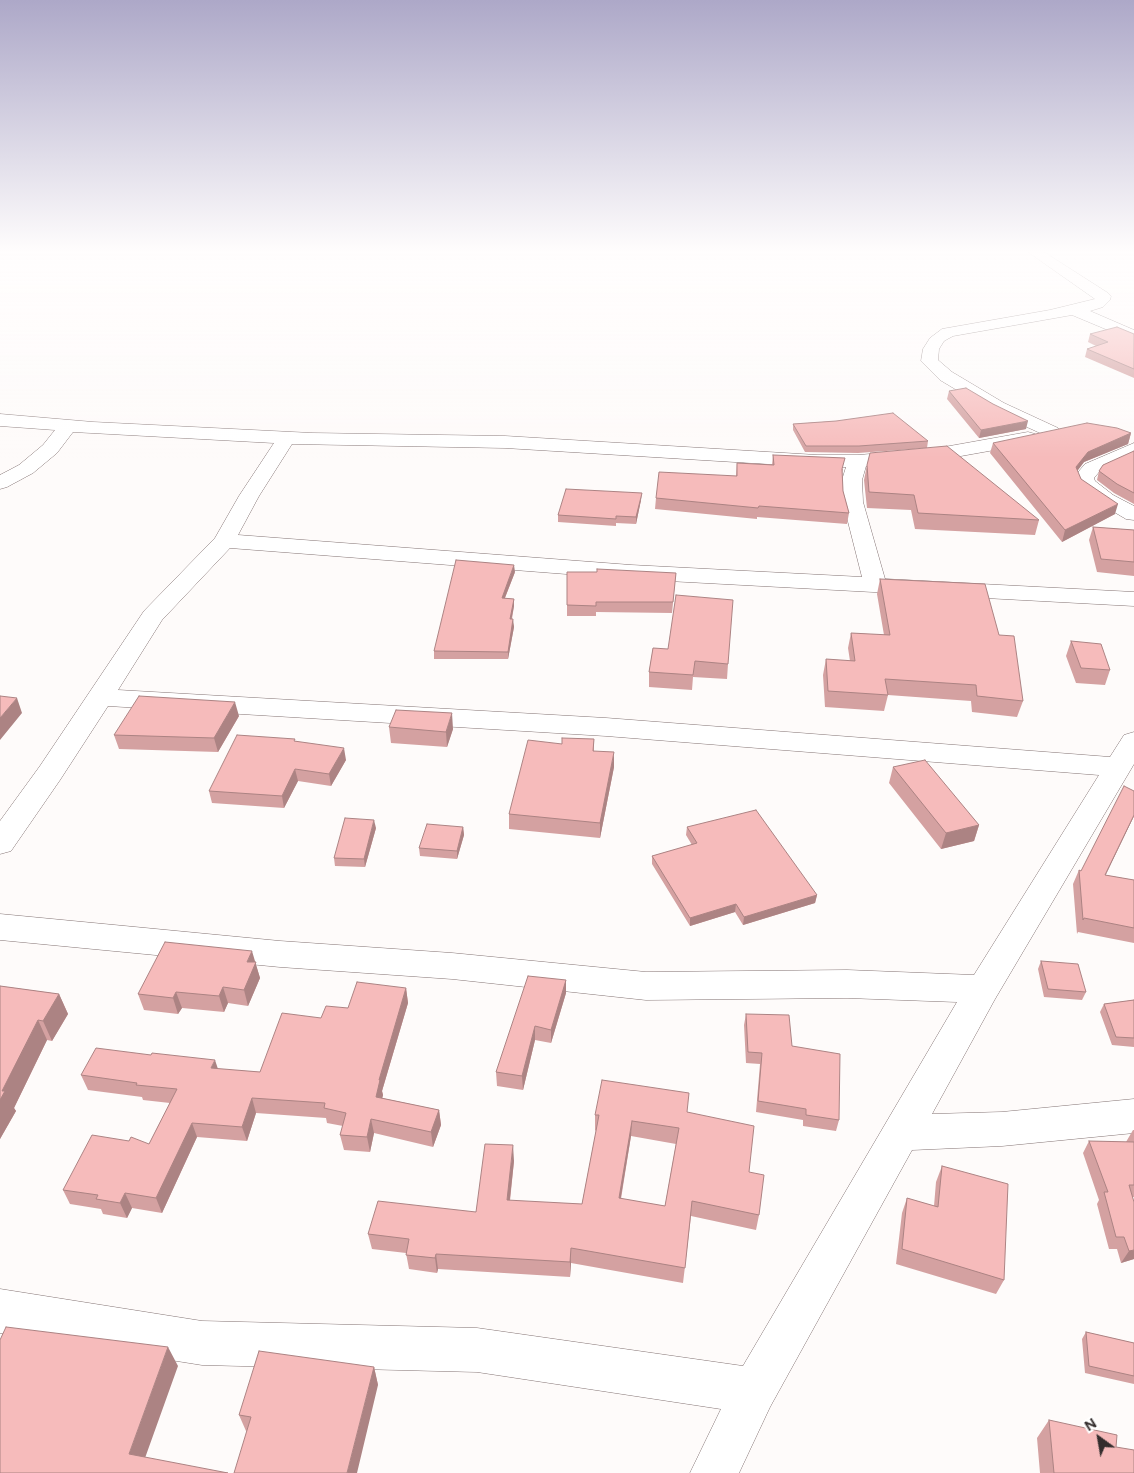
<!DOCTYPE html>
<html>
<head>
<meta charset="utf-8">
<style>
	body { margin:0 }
	#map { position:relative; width:1134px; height:1473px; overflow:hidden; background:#fefbfa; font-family:Figtree,sans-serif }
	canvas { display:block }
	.north { position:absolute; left:1074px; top:1413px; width:50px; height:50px; -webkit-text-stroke:4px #fff; paint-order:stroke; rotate:328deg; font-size:14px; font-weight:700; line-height:20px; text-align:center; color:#342d2d }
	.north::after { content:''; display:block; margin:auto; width:18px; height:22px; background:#342d2d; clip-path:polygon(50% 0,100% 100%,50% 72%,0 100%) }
</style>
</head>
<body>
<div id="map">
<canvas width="1134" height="1473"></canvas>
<div class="north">N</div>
</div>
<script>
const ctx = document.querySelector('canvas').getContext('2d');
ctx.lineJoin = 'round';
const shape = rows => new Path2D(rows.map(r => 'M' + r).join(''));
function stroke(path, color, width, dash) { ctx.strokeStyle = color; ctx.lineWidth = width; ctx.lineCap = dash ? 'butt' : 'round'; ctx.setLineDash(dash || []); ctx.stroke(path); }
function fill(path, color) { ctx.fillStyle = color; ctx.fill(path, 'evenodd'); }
const minor = shape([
	[1028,252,1044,252,1108,293,1111,296,1110,300,1103,307,1090,311,1134,330,1134,341,1072,315,953,336,944,341,939,349,938,360,952,372,1004,403,1058,428,1060,432,1058,436,1051,438,992,411,940,380,921,361,923,349,930,338,942,329,1050,310,1095,299,1028,252],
	[0,414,93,422,312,433,505,436,817,455,858,455,933,449,1028,432,1035,434,1038,438,1035,442,1028,444,933,461,866,466,862,480,863,502,885,579,1134,592,1134,606,631,579,230,548,162,620,118,690,606,718,1110,757,1124,735,1134,732,1134,764,995,999,932,1114,1002,1112,1134,1099,1134,1133,1002,1146,912,1150,770,1407,739,1473,690,1473,721,1409,477,1372,202,1365,0,1333,0,1289,202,1321,477,1328,743,1366,957,1002,847,998,646,1000,452,979,280,967,0,940,0,914,280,941,452,953,646,972,847,970,974,975,1099,775,606,736,108,706,60,780,11,851,0,854,0,821,40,766,144,611,215,538,239,496,274,443,73,432,57,453,33,473,7,487,0,489,0,475,19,465,43,445,55,430,0,426,0,414],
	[292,444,505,448,817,467,846,467,842,480,843,502,862,577,631,565,238,535,259,496,292,444],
	[1134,443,1134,456,1099,472,1094,478,1095,481,1113,495,1134,506,1134,520,1126,519,1099,503,1079,488,1074,477,1085,464,1134,443]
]);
stroke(minor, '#847474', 1);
fill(minor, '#fff');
fill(shape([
	[1090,334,1134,334,1134,378,1085,357,1087,349,1096,346,1088,342],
	[949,391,993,404,1026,429,979,438,947,399],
	[836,421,928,441,927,448,858,453,805,452,793,430,793,424],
	[1131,433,1128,444,1084,462,1077,471,1081,479,1115,514,1062,542,990,453,993,443],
	[1134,451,1134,504,1114,493,1097,480,1099,471],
	[773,455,843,469,842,473,843,491,849,513,847,524,757,517,757,519,655,509,656,498,736,476,737,463,772,465],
	[867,465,1039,520,1035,535,915,529,911,510,867,508,864,480],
	[641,500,636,524,616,523,616,526,558,522,558,515],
	[1093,527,1134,530,1134,576,1097,572,1089,540],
	[515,572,505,598,514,599,514,606,512,619,514,627,508,659,434,659,434,651],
	[567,572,676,573,672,613,596,612,596,616,567,616],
	[880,579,999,635,1023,701,1017,717,972,712,971,701,888,695,884,711,825,707,823,675,826,659,850,661,848,648,851,633,884,635,877,594],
	[1071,641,1110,670,1105,685,1076,683,1066,656],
	[653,648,728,664,727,679,693,677,692,690,649,687,649,672],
	[239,716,218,752,119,749,114,735],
	[389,727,453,729,447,747,391,743],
	[594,739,594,751,614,767,600,838,509,829,509,814,562,744],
	[296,741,346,760,331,786,298,781,284,808,212,803,209,791],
	[893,767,979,825,974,841,941,849,889,783],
	[1134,816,1105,875,1134,880,1134,943,1078,932,1077,934,1073,884,1079,870,1081,871],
	[463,827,464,835,457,859,420,856,419,848],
	[687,827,817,895,815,903,743,925,735,912,690,926,652,864,652,856,692,845,686,835],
	[376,828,365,867,335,866,334,858],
	[1041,961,1086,992,1082,1000,1044,997,1038,969],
	[255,962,260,978,248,1006,228,1003,224,1012,182,1008,178,1014,144,1010,138,994],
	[566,980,566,993,551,1043,535,1040,523,1090,497,1086,496,1072],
	[0,986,59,994,68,1014,52,1041,47,1040,14,1108,16,1111,0,1139],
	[406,988,408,1003,382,1091,383,1095,382,1098,439,1110,441,1125,433,1147,374,1133,370,1152,344,1150,340,1135,343,1126,327,1123,326,1118,256,1113,247,1141,197,1137,162,1213,132,1208,127,1218,103,1214,101,1209,70,1204,63,1190,149,1144,170,1103,143,1100,142,1097,88,1090,81,1075,218,1069,260,1072,321,1018],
	[1134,1000,1134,1047,1112,1045,1100,1012,1104,1004],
	[746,1014,792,1046,839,1120,836,1131,803,1126,803,1120,756,1112,760,1064,746,1063,744,1025],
	[687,1112,749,1172,759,1215,756,1230,691,1216,683,1283,571,1263,570,1277,438,1269,437,1273,409,1269,406,1253,372,1249,368,1234,476,1212,514,1161,510,1201,582,1204,596,1131,595,1130,595,1115],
	[631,1136,676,1144,665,1206,621,1199],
	[1133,1130,1134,1130,1134,1197,1133,1197,1134,1259,1121,1263,1117,1249,1109,1249,1097,1204,1099,1200,1083,1153,1089,1141,1126,1142],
	[942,1166,1004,1280,996,1294,896,1264,902,1213,907,1198,934,1206,936,1182],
	[1086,1332,1134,1343,1134,1384,1085,1373,1082,1339],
	[374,1367,378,1385,246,1431,239,1415],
	[1049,1420,1116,1447,1134,1473,1040,1473,1037,1438]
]), '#d4a1a1');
fill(shape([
	[1028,421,1026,429,979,438,981,430],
	[1131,433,1128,444,1084,462,1072,478,1076,467,1088,452],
	[642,493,641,500,636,524,636,517],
	[1118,504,1115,514,1062,542,1065,530],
	[514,565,515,572,502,605,502,598],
	[514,599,514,606,510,626,510,619],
	[513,619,514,627,508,659,508,652],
	[17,698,22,713,0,740,0,718],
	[235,702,239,716,218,752,214,738],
	[452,713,453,729,447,747,446,732],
	[344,748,346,760,331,786,329,774],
	[614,752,614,767,600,838,600,823],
	[295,769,298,781,284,808,282,796],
	[1134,815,1134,816,1099,889,1105,875],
	[374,820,376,828,365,867,364,859],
	[979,825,974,841,941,849,946,833],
	[463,827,464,835,457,859,457,851],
	[817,895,815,903,743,925,744,917],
	[736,904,735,912,690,926,690,918],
	[252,951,260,978,248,1006,244,990,247,962],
	[566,980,566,993,551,1043,551,1030],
	[223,987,228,1003,224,1012,219,996],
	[406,988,408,1003,382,1091,383,1095,379,1112,376,1097,379,1080],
	[176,992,182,1008,178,1014,173,998],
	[59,994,68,1014,52,1041,43,1021],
	[38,1020,47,1040,14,1108,16,1111,0,1139,0,1100,2,1091],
	[535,1026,535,1040,523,1090,522,1076],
	[215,1060,220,1075,211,1068],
	[252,1098,256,1113,247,1141,242,1127],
	[439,1110,441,1125,433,1147,431,1132],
	[371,1119,374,1133,370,1152,367,1137],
	[632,1121,631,1136,618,1214,619,1198],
	[192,1123,197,1137,162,1213,156,1198],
	[513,1145,514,1161,508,1216,507,1200],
	[125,1193,132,1208,127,1218,120,1203],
	[571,1248,571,1263,570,1277,570,1262],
	[1134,1250,1134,1259,1121,1263,1129,1251],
	[436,1254,438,1269,437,1273,435,1258],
	[168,1347,178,1366,140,1472,129,1454],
	[374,1367,378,1385,357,1473,347,1473]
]), '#ac8383');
const building = shape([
	[1117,327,1134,334,1134,369,1087,349,1108,342,1090,334,1117,327],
	[966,388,993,404,1028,421,981,430,949,391,966,388],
	[893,413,928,441,859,446,806,446,793,424,836,421,893,413],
	[1087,423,1117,428,1131,433,1088,452,1076,467,1081,479,1118,504,1065,530,993,443,1087,423],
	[947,446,1039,520,918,513,914,495,869,492,867,465,870,453,947,446],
	[1134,451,1134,493,1117,484,1099,471,1103,465,1134,451],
	[773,455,845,458,842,469,843,491,849,513,759,506,758,508,656,498,659,472,737,476,737,463,774,465,773,455],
	[566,489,642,493,636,517,616,516,616,519,558,515,566,489],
	[1093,527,1134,530,1134,562,1101,559,1093,527],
	[456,560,514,565,502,598,514,599,510,619,513,619,508,652,434,651,456,560],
	[597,569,676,573,673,602,596,602,596,606,567,605,567,572,597,572,597,569],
	[880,579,985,584,999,635,1014,636,1023,701,977,696,976,685,885,679,888,695,828,691,826,659,855,661,851,633,890,635,880,579],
	[676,595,733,600,728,664,695,661,693,675,649,672,653,648,668,649,676,595],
	[1071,641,1101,644,1110,670,1081,668,1071,641],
	[0,696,17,698,0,718,0,696],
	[139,696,235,702,214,738,114,735,139,696],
	[396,710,452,713,446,732,389,727,396,710],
	[237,735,295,739,294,741,344,748,329,774,295,769,282,796,209,791,237,735],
	[562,738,594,739,593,751,614,752,600,823,509,814,528,740,562,744,562,738],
	[925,760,979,825,946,833,893,767,925,760],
	[1124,786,1134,791,1134,815,1105,875,1134,880,1134,928,1084,918,1083,920,1079,870,1081,871,1124,786],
	[756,810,817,895,744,917,736,904,690,918,652,856,697,843,687,827,756,810],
	[345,818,374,820,364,859,334,858,345,818],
	[427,824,463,827,457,851,419,848,427,824],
	[165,942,252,951,247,962,256,962,244,990,223,987,219,996,176,992,173,998,138,994,165,942],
	[1041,961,1078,964,1086,992,1048,989,1041,961],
	[528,976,566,980,551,1030,535,1026,522,1076,496,1072,528,976],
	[357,982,406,988,379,1080,380,1080,376,1097,439,1110,431,1132,371,1119,367,1137,340,1135,346,1113,324,1108,325,1103,252,1098,242,1127,192,1123,156,1198,125,1193,120,1203,96,1199,98,1195,63,1190,92,1135,129,1141,131,1137,149,1144,177,1089,136,1085,137,1083,81,1075,96,1048,151,1055,152,1053,215,1060,211,1068,260,1072,282,1013,321,1018,326,1006,348,1008,357,982],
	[0,986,59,994,43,1021,38,1020,2,1091,5,1091,0,1100,0,986],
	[1134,1000,1134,1038,1116,1037,1104,1004,1134,1000],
	[746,1014,789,1015,792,1046,840,1054,839,1120,806,1115,806,1109,758,1101,762,1053,748,1052,746,1014],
	[602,1080,689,1093,687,1112,754,1126,749,1172,764,1175,759,1215,692,1201,685,1268,571,1248,570,1262,436,1254,435,1258,406,1255,409,1239,368,1234,378,1201,476,1212,485,1144,513,1145,507,1200,582,1204,599,1115,595,1115,602,1080],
	[632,1121,679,1128,665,1206,619,1198,632,1121],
	[1089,1141,1134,1142,1134,1185,1129,1185,1134,1202,1134,1250,1129,1251,1124,1237,1116,1237,1104,1192,1108,1192,1089,1141],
	[942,1166,1008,1184,1004,1280,902,1249,907,1198,938,1207,942,1166],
	[6,1327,168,1347,129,1454,228,1473,0,1473,0,1340,6,1327],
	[1086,1332,1134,1343,1134,1376,1089,1366,1086,1332],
	[259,1351,374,1367,347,1473,234,1473,251,1417,239,1415,259,1351],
	[1049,1420,1117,1435,1116,1447,1134,1450,1134,1473,1054,1473,1049,1420]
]);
fill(building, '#f6bbbb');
stroke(building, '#ac8383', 1);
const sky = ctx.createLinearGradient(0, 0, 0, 458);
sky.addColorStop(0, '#ada8c8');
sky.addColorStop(0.55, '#fffdfd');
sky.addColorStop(1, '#fffdfd00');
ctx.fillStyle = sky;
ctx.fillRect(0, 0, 1134, 458);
</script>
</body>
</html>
